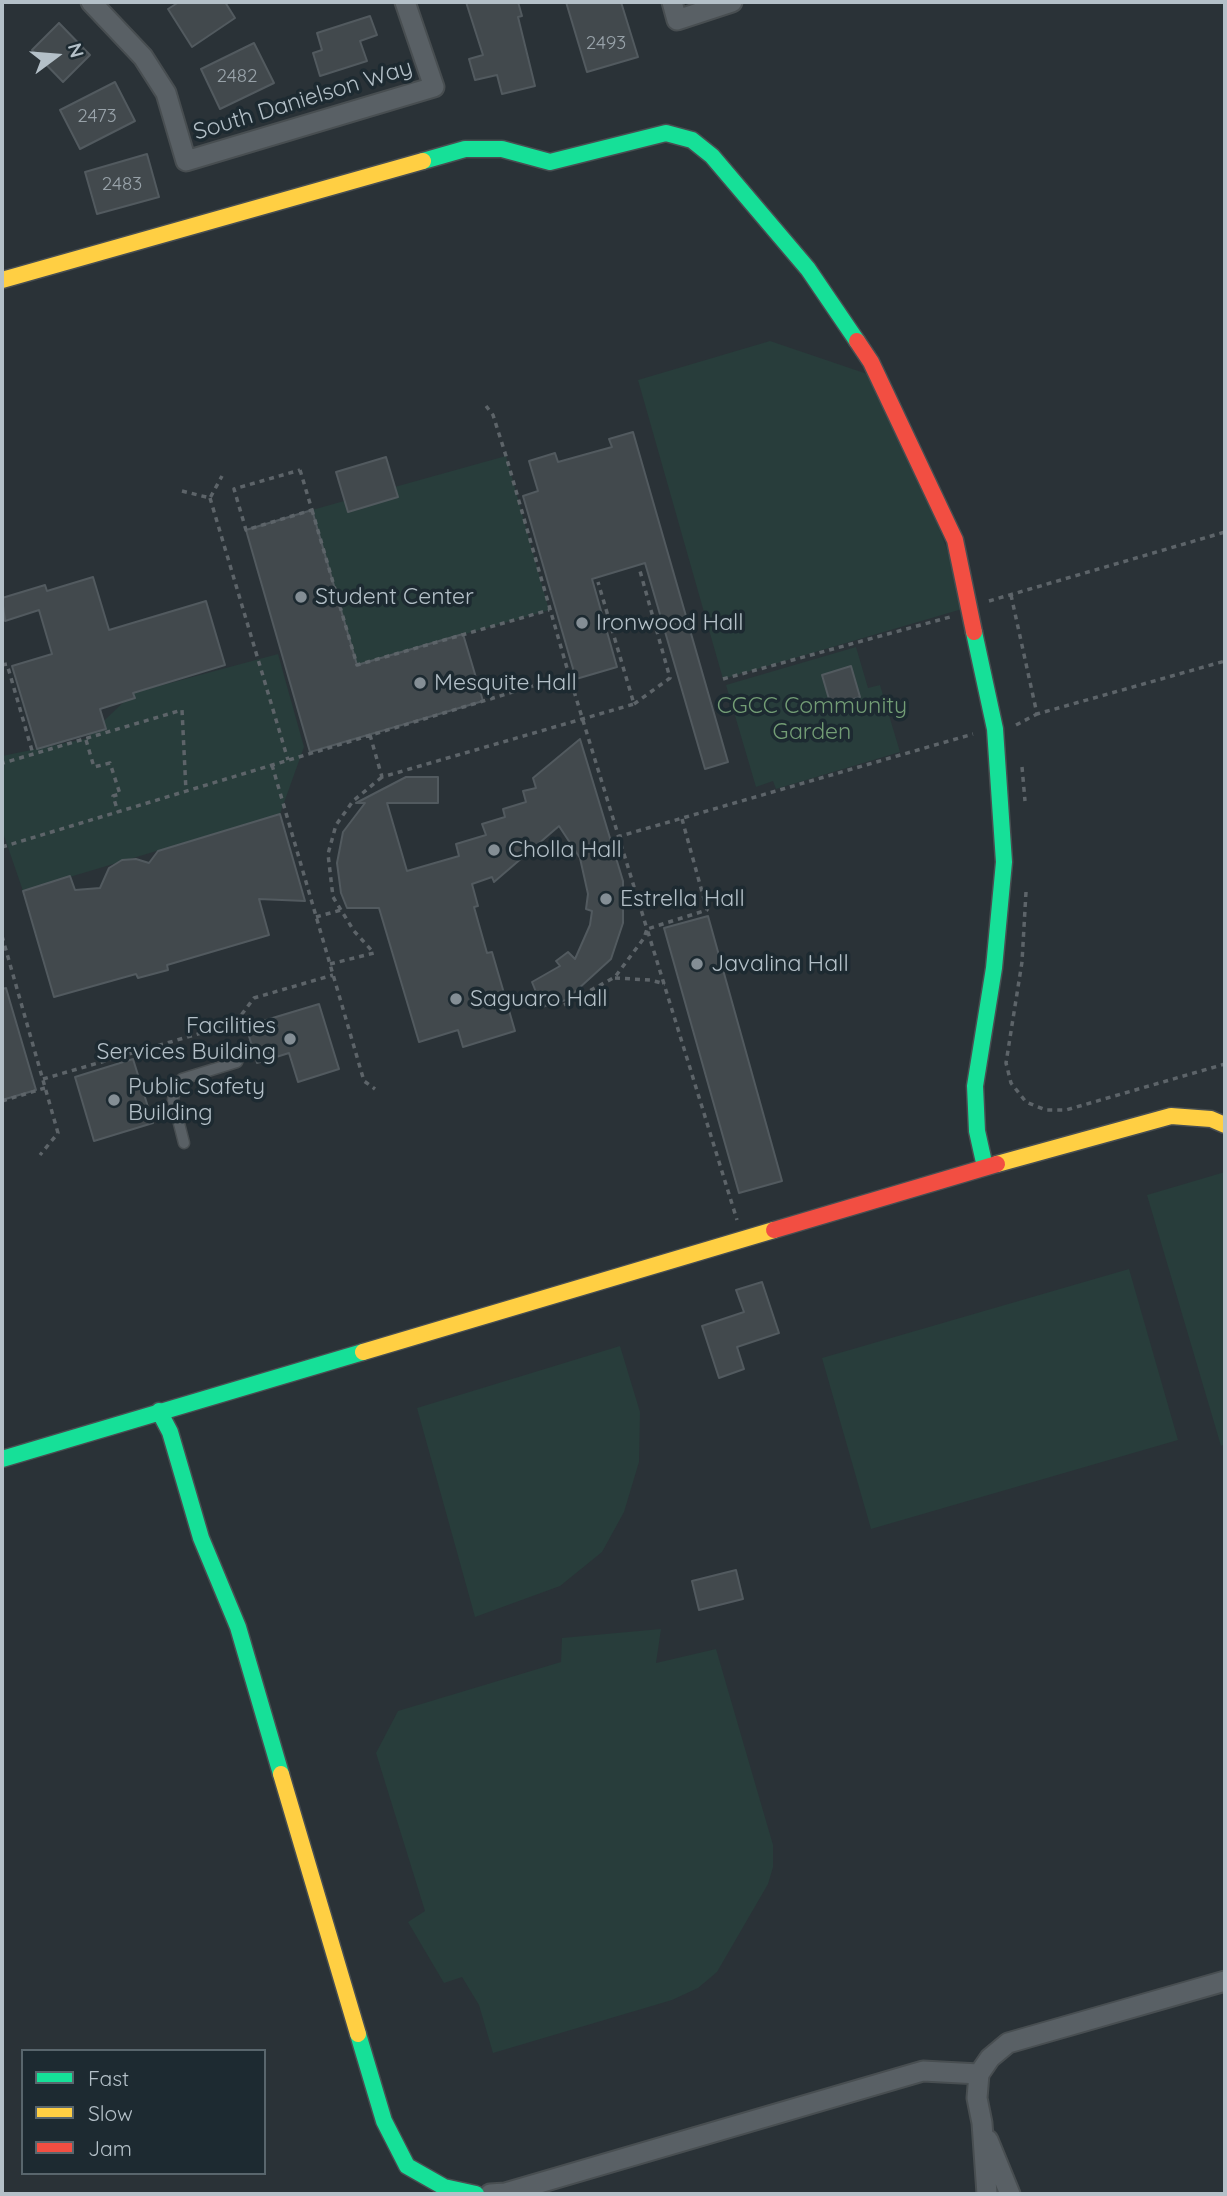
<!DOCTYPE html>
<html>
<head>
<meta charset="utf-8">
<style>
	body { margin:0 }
	#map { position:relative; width:1227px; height:2196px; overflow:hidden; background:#2a3237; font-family:Quicksand,sans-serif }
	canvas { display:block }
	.frame { position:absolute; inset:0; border:4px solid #b4c0c8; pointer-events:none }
	.legend { position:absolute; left:21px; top:2049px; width:245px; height:126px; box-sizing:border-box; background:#1d2a31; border:2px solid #59666d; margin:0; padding:9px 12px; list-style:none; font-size:21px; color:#b4c0c8 }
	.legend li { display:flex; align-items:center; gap:14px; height:35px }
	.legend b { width:35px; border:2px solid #59666d }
	.north { position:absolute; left:21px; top:21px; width:70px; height:70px; -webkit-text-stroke:5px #1d2a31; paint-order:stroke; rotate:74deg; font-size:19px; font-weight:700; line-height:28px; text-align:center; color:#b4c0c8 }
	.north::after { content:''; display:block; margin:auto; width:24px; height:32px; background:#b4c0c8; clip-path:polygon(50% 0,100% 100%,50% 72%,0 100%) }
</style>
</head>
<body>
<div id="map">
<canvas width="1227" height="2196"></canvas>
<div class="frame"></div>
<ul class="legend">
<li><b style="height:9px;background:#16e098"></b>Fast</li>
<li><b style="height:9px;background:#ffcf43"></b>Slow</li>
<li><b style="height:9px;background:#f24e42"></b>Jam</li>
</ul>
<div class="north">N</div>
</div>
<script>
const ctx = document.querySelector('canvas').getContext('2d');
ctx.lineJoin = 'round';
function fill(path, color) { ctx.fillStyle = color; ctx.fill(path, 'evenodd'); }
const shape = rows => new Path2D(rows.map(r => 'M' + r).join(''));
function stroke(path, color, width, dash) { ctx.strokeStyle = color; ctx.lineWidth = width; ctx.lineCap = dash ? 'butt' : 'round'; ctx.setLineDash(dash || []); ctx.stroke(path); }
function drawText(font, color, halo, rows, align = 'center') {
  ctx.font = font + ' Quicksand,sans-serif'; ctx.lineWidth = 7; ctx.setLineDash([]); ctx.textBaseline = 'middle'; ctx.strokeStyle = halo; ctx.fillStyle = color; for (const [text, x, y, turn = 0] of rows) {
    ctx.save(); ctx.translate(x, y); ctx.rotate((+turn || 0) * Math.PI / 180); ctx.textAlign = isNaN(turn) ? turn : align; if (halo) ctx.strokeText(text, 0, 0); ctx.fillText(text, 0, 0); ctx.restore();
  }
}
fill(shape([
	[770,341,882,379,969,607,723,679,638,380],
	[506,456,549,610,357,665,312,510],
	[856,647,868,688,880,685,900,752,776,789,773,781,756,787,726,685],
	[278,654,304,747,280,814,23,891,2,830,2,756,85,739,133,693],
	[1225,1172,1225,1444,1221,1446,1147,1195],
	[1129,1269,1178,1440,871,1529,822,1358],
	[620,1346,640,1412,639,1462,624,1512,602,1552,560,1586,475,1617,417,1408],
	[661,1629,656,1663,716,1649,773,1845,773,1867,768,1884,717,1972,698,1988,672,2000,493,2053,479,2005,462,1977,444,1983,408,1922,425,1911,376,1753,398,1711,561,1662,562,1638]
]), '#283d3b');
const building = shape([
	[179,2,225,2,235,18,192,47,168,9,179,2],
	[466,2,518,2,522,16,518,17,535,86,502,94,497,75,475,80,469,59,483,55,466,2],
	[566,2,621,2,638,57,587,72,566,2],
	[370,16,377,35,360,41,367,61,320,76,313,53,322,50,317,33,370,16],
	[59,23,90,55,63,82,32,50,59,23],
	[254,43,274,83,220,109,201,69,254,43],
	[115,82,135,121,80,149,60,110,115,82],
	[147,154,159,197,97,214,85,172,147,154],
	[633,432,728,762,705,769,645,563,592,579,617,667,576,679,523,496,538,491,529,461,555,453,558,462,612,447,609,439,633,432],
	[386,457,398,497,348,512,336,472,386,457],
	[312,510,357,665,463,634,483,701,310,752,246,530,312,510],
	[93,577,109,630,206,601,225,665,133,693,135,698,100,709,106,729,37,749,12,666,52,654,39,610,5,621,2,598,45,585,47,591,93,577],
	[851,666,860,697,831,706,822,675,851,666],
	[580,739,623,881,623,923,611,959,566,1000,542,1007,532,982,560,966,556,961,568,952,575,959,590,925,592,911,586,909,588,894,580,858,559,826,494,882,492,877,472,884,478,906,474,907,487,953,492,952,515,1031,463,1047,458,1030,419,1042,379,908,347,908,341,893,337,863,343,832,365,803,356,803,406,777,438,777,438,803,387,803,407,871,459,856,456,844,486,835,482,824,505,817,503,809,526,802,523,791,536,788,533,778,580,739],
	[280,814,305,901,259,899,269,935,167,965,168,970,138,978,136,974,54,997,23,891,70,876,75,890,100,888,109,868,122,860,136,859,149,863,158,851,280,814],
	[708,916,782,1181,739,1193,664,928,708,916],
	[6,988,36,1090,2,1100,2,989,6,988],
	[319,1004,339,1069,298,1082,289,1053,257,1063,246,1026,319,1004],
	[133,1059,153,1123,94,1141,75,1077,133,1059],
	[762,1282,779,1333,737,1347,744,1369,719,1378,702,1326,744,1312,736,1290,762,1282],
	[736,1570,743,1599,699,1610,692,1581,736,1570]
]);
fill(building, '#42494d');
stroke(building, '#525a5f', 2);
const lane = shape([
	[184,1143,173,1100,175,1089,182,1079,237,1062]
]);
const street = shape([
	[91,2,143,57,166,93,186,161,434,87,405,2],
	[672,2,677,20,732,2],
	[988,2140,1010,2194],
	[490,2194,505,2193,923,2071,979,2074],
	[987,2194,982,2123,977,2098,979,2074,990,2058,1008,2043,1225,1981]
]);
const fast = shape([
	[423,161,465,149,502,149,550,162,666,133,692,140,712,156,808,269,857,341],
	[974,632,995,729,1004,862,994,968,975,1086,977,1131,985,1167],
	[159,1411,170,1432,201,1538,238,1627,281,1774],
	[2,1459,363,1352],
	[358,2034,384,2121,407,2166,444,2187,476,2194]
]);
const slow = shape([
	[2,280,423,161],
	[997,1164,1171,1116,1211,1119,1225,1125],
	[363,1352,774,1230],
	[281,1774,358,2034]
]);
const jam = shape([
	[857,341,871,362,955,540,974,632],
	[774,1230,997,1164]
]);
stroke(lane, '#484e51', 13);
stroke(street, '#484e51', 23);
stroke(fast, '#484e51', 19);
stroke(slow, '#484e51', 19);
stroke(jam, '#484e51', 19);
stroke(shape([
	[300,470,312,510,246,530,234,489,300,470],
	[182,491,210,498,222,476],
	[210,498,288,760],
	[312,510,357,665,549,610],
	[1011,595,1037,714,1225,661],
	[989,601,1225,532],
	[2,665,7,664,33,754],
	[723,679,950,617],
	[634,704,670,678,640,571],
	[1016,725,1037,714],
	[370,735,382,777,634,704,598,582],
	[86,740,94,767,110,763,120,794,113,796,118,812],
	[2,760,3,763,182,710,186,791],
	[272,765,364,1081,375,1089],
	[1022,767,1025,801],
	[682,819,707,910,647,929,737,1220],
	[617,837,973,734],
	[2,847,569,675,506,456,493,415,486,406],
	[1026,892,1022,962,1006,1063,1011,1083,1026,1102,1046,1110,1066,1110,1225,1064],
	[316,917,341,910],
	[2,936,58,1133,40,1155],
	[330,964,374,953,354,931,333,897,328,854,336,825,353,801,382,777],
	[615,978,650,980,665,984],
	[564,1005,615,977,644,938,647,929,569,675],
	[43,1079,222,1027,239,1018,254,998,333,975],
	[2,1101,45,1088]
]), '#5d6469', 3.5, [5, 5]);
stroke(lane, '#596065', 10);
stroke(street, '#596065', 19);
stroke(fast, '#16e098', 16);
stroke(slow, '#ffcf43', 16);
stroke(jam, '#f24e42', 16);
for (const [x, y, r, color] of [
	[301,597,7,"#848e95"],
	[582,623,7,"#848e95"],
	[420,683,7,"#848e95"],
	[494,850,7,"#848e95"],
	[606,899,7,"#848e95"],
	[697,964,7,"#848e95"],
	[456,999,7,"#848e95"],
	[290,1039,7,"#848e95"],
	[114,1100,7,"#848e95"]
]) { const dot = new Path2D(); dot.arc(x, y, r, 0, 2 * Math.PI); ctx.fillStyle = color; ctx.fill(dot); stroke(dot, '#1d2a31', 2.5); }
drawText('19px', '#98a2a9', null, [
	["2493",606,43],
	["2482",237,76],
	["2473",97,116],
	["2483",122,184]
]);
drawText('23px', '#b4c0c8', '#1d2a31', [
	["South Danielson Way",303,100,-17]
]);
drawText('23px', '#b4c0c8', '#1d2a31', [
	["Student Center",315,597],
	["Ironwood Hall",596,623],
	["Mesquite Hall",434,683],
	["Cholla Hall",508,850],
	["Estrella Hall",620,899],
	["Javalina Hall",711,964],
	["Saguaro Hall",470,999],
	["Facilities",276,1026,"right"],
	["Services Building",276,1052,"right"],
	["Public Safety",128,1087],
	["Building",128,1113]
], 'left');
drawText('23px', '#739d75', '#1d2a31', [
	["CGCC Community",812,706],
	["Garden",812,732]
]);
</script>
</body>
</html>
